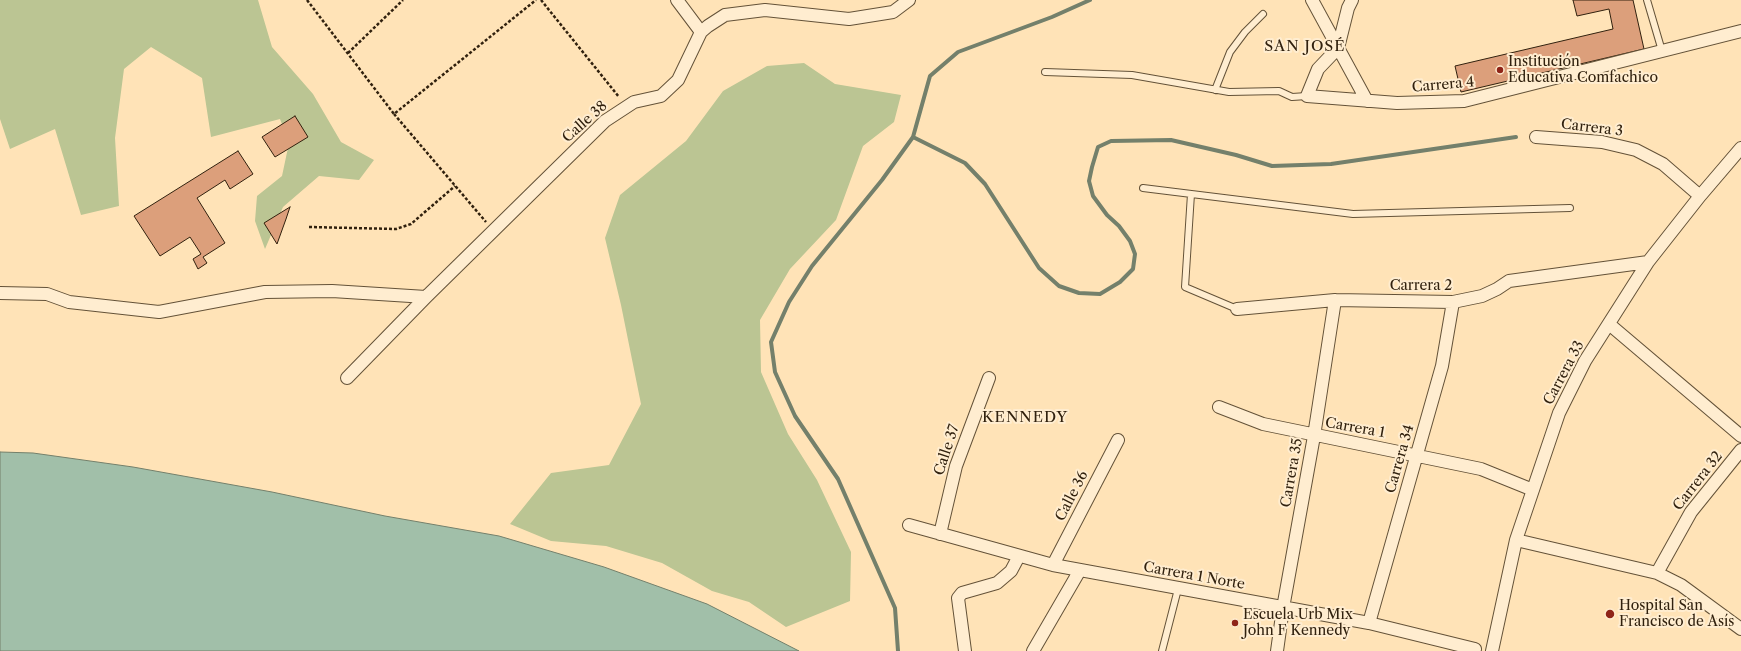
<!DOCTYPE html>
<html>
<head>
<meta charset="utf-8">
<style>
	body { margin:0 }
	canvas { display:block; background:#ffe3b7 }
</style>
</head>
<body>
<canvas width="1741" height="651"></canvas>
<script>
const ctx = document.querySelector('canvas').getContext('2d');
ctx.lineJoin = 'round';
function fill(path, color) { ctx.fillStyle = color; ctx.fill(path, 'evenodd'); }
const shape = rows => new Path2D(rows.map(r => 'M' + r).join(''));
function stroke(path, color, width, dash) { ctx.strokeStyle = color; ctx.lineWidth = width; ctx.lineCap = dash ? 'butt' : 'round'; ctx.setLineDash(dash || []); ctx.stroke(path); }
function drawText(font, color, halo, rows, align = 'center') {
  ctx.font = font + ' "Libre Caslon Text",serif'; ctx.lineWidth = 4; ctx.setLineDash([]); ctx.textBaseline = 'middle'; ctx.strokeStyle = halo; ctx.fillStyle = color; for (const [text, x, y, turn = 0] of rows) {
    ctx.save(); ctx.translate(x, y); ctx.rotate((+turn || 0) * Math.PI / 180); ctx.textAlign = isNaN(turn) ? turn : align; if (halo) ctx.strokeText(text, 0, 0); ctx.fillText(text, 0, 0); ctx.restore();
  }
}
fill(shape([
	[0,0,258,0,272,47,313,94,341,142,374,160,359,180,319,176,283,207,265,249,255,221,257,196,282,176,289,143,280,119,211,137,202,78,151,47,124,69,115,138,119,206,81,215,55,129,10,149,0,119],
	[804,63,835,84,901,95,894,122,863,146,836,220,790,269,760,320,761,372,788,434,817,480,851,552,850,601,786,627,749,602,712,591,662,563,606,546,551,541,510,524,551,473,609,465,641,404,621,305,605,238,620,195,686,141,723,91,767,66]
]), '#bbc593');
const water = shape([
	[0,452,33,453,133,467,272,492,385,516,499,536,604,567,707,604,799,651,0,651,0,452]
]);
fill(water, '#a1bfa9');
stroke(water, '#74806b', 1);
stroke(shape([
	[913,137,965,163,985,184,1039,268,1059,286,1079,293,1100,294,1120,282,1133,269,1135,254,1130,241,1119,226,1107,215,1093,196,1089,181,1092,167,1098,147,1111,141,1171,140,1236,155,1272,166,1331,164,1516,137],
	[898,651,895,608,838,479,795,416,775,372,771,342,789,302,812,266,882,180,913,137,930,76,958,52,1052,17,1090,0]
]), '#74806b', 4);
const building = shape([
	[1573,0,1633,0,1644,49,1461,92,1455,66,1613,29,1609,9,1577,16,1573,0],
	[295,116,308,137,275,157,262,137,295,116],
	[238,151,253,174,230,189,225,180,197,198,225,243,203,257,207,263,198,269,193,259,201,254,190,237,160,256,134,216,238,151],
	[290,207,286,219,277,244,264,223,290,207]
]);
fill(building, '#dc9f7b');
stroke(building, '#31210e', 1);
const lane = shape([
	[1647,0,1662,51],
	[1045,72,1132,75,1229,92,1279,91,1292,97,1307,96],
	[1215,90,1230,52,1245,32,1263,14],
	[1143,188,1353,214,1570,208],
	[1191,194,1185,287,1237,309],
	[1162,651,1178,589]
]);
const street = shape([
	[677,0,701,32],
	[1312,0,1367,101],
	[1352,0,1348,8,1338,48,1318,69,1307,96,1397,103,1464,101,1741,31],
	[1536,137,1602,142,1636,150,1663,164,1700,196],
	[0,293,47,294,69,302,159,312,265,292,332,291,426,297],
	[1237,309,1335,300,1453,302,1482,296,1497,289,1509,281,1648,262],
	[1609,324,1741,436],
	[347,378,426,297,605,121,634,102,661,96,678,80,701,32,708,26,725,15,765,10,849,19,893,12,909,0],
	[1219,407,1263,424,1481,469,1533,490],
	[909,525,1053,565,1369,623,1475,649],
	[940,534,956,466,989,378],
	[1516,540,1657,573,1681,585,1741,629],
	[1053,565,1118,440],
	[1657,573,1691,512,1741,450],
	[1369,623,1442,366,1453,302],
	[965,651,958,598,962,593,997,583,1011,571,1019,556],
	[1033,651,1080,570],
	[1277,651,1283,608,1314,436,1335,300],
	[1492,651,1516,540,1559,413,1585,361,1648,262,1700,196,1741,148]
]);
stroke(lane, '#645238', 8);
stroke(street, '#645238', 14);
stroke(shape([
	[307,0,394,114,536,0],
	[541,0,619,97],
	[348,53,403,0],
	[394,114,486,222],
	[309,227,396,229,411,224,455,186]
]), '#31210e', 2.5, [3, 2]);
stroke(lane, '#ffedd0', 6);
stroke(street, '#ffedd0', 12);
for (const [x, y, r, color] of [
	[1500,70,4,"#8f2418"],
	[1610,614,5,"#8f2418"],
	[1235,623,4,"#8f2418"]
]) { const dot = new Path2D(); dot.arc(x, y, r, 0, 2 * Math.PI); ctx.fillStyle = color; ctx.fill(dot); stroke(dot, '#ffedd0', 1.5); }
drawText('14px', '#31210e', '#ffedd0', [
	["Institución",1508,62],
	["Educativa Comfachico",1508,78],
	["Hospital San",1619,606],
	["Francisco de Asís",1619,622],
	["Escuela Urb Mix",1243,615],
	["John F Kennedy",1243,631]
], 'left');
drawText('14px', '#31210e', '#ffedd0', [
	["Carrera 4",1443,85,-5],
	["Calle 38",585,122,-42],
	["Carrera 3",1592,128,7],
	["Carrera 2",1421,286],
	["Carrera 33",1564,373,-62],
	["Carrera 1",1355,428,10],
	["Calle 37",947,450,-72],
	["Carrera 34",1400,459,-74],
	["Carrera 35",1292,473,-80],
	["Carrera 32",1698,481,-52],
	["Calle 36",1072,496,-63],
	["Carrera 1 Norte",1194,576,10]
]);
ctx.letterSpacing = '1px';
drawText('15px', '#31210e', '#ffedd0', [
	["SAN JOSÉ",1305,47],
	["KENNEDY",1025,418]
]);
ctx.letterSpacing = '0px';
</script>
</body>
</html>
